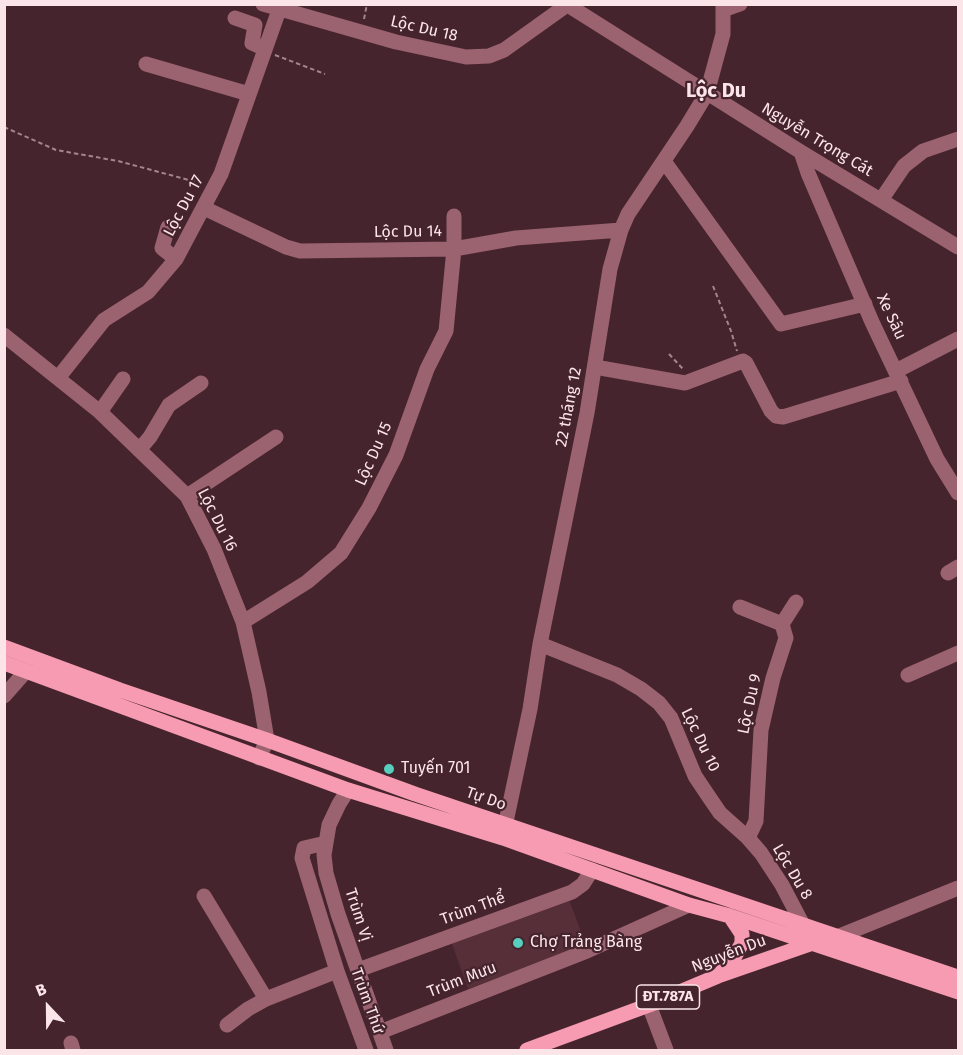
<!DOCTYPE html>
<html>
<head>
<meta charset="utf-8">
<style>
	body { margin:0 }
	#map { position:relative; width:963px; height:1055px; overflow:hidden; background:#46242d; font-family:"Fira Sans",sans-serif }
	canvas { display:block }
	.frame { position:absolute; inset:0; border:6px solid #fce5e9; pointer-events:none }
	.north { position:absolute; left:18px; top:977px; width:60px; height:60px; -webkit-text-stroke:4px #46242d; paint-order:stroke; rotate:338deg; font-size:16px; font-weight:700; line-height:24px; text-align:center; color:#fce5e9 }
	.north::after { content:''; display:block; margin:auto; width:21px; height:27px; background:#fce5e9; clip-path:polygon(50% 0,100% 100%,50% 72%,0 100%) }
</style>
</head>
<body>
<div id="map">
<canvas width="963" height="1055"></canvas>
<div class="frame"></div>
<div class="north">B</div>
</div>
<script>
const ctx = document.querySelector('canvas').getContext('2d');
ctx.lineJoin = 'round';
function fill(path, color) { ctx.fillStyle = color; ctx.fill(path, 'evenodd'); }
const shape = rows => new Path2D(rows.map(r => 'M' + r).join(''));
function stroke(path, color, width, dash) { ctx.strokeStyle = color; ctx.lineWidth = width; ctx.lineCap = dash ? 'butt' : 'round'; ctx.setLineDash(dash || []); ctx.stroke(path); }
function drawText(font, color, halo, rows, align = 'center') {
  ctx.font = font + ' "Fira Sans",sans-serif'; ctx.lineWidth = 4.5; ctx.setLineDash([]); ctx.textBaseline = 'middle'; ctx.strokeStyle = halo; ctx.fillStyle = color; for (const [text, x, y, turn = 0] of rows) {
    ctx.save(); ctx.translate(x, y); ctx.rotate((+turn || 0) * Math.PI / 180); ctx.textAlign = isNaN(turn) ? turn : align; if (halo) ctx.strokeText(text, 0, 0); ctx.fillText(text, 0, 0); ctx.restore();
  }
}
fill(shape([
	[568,897,586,945,468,989,451,941]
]), '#572f39');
stroke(shape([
	[364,19,367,4],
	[275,55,325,74],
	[4,127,56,150,118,161,200,183],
	[713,286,731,331,737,351],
	[669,354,683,369]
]), '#a3868d', 2, [4.5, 3]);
stroke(shape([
	[263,4,396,42,466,57,489,56,504,50,567,5],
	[566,4,801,152,958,247],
	[723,10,740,4],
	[235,18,255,25,252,43,265,49],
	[146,64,249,94],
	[801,152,808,173,872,322,937,459,958,493],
	[664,161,781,324,865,304],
	[881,200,904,166,923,151,958,139],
	[204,208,286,247,300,251,454,249,516,238,621,230],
	[168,227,162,248,176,259],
	[4,335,100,412,187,496,214,549,243,622,259,692,267,740,259,758],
	[595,367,685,383,743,361,746,363,771,411,776,416,783,417,901,381],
	[896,371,958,339],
	[58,378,104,320,148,292,176,259,221,174,279,10],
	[100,412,123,379],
	[139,450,150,437,169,405,201,383],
	[187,496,276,437],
	[948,573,958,567],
	[740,607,782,624,786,638,773,678,761,730,756,821,748,838],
	[243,622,307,582,341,553,369,508,396,455,427,369,446,331,454,249,454,216],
	[782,624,796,602],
	[540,644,617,675,641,689,659,703,671,718,695,776,707,794,720,813,748,838,761,853,782,885,803,925],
	[908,675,958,653],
	[4,696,26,671],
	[348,790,339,804,329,825,324,855,326,873,338,914,386,1050],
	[503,836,530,709,540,644,587,413,610,269,621,230,628,214,687,126,707,93,723,34,723,4],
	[326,843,304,848,302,858,337,971,366,1050],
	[204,896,266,999],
	[837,937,958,888],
	[358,970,572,892,583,884,592,870],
	[649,1005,666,1050],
	[227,1025,248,1009,266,999,337,971],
	[380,1032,587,951,689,905],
	[71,1043,73,1050]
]), '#9b6270', 15);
stroke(shape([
	[4,647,120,690,267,740,415,794,958,977],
	[4,663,348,790,503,838,689,905,730,916,958,992],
	[720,974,735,956,742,943,742,934,730,916],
	[527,1050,649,1005,718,976,813,943]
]), '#f79bb2', 15);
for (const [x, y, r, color] of [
	[389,769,6,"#58cebf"],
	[518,943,6,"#58cebf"]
]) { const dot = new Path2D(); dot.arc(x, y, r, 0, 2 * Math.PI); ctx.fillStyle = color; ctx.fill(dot); stroke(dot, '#46242d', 2); }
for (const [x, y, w] of [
	[668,997,63]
]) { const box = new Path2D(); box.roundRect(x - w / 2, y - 12, w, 24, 4.5); ctx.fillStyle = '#46242d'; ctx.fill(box); stroke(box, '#fce5e9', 1.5); }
drawText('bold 15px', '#fce5e9', null, [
	["ĐT.787A",668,997]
]);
drawText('16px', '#fce5e9', '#46242d', [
	["Lộc Du 18",424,29,13],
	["Nguyễn Trọng Cát",817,140,31],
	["Lộc Du 17",184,206,-62],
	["Lộc Du 14",408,232,-1],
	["Xe Sâu",891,317,65],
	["22 tháng 12",569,407,-79],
	["Lộc Du 15",374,454,-66],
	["Lộc Du 16",217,520,63],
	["Lộc Du 9",750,704,-78],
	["Lộc Du 10",700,740,64],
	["Tự Do",486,799,19],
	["Lộc Du 8",792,872,59],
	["Trùm Thể",473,909,-20],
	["Trùm Vị",358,915,72],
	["Nguyễn Du",729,954,-21],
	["Trùm Mưu",462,980,-21],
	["Trùm Thứ",367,1001,70]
]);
drawText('16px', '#fce5e9', '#46242d', [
	["Tuyến 701",401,769],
	["Chợ Trảng Bàng",530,943]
], 'left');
drawText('bold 20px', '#fce5e9', '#46242d', [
	["Lộc Du",716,91]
]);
</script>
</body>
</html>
